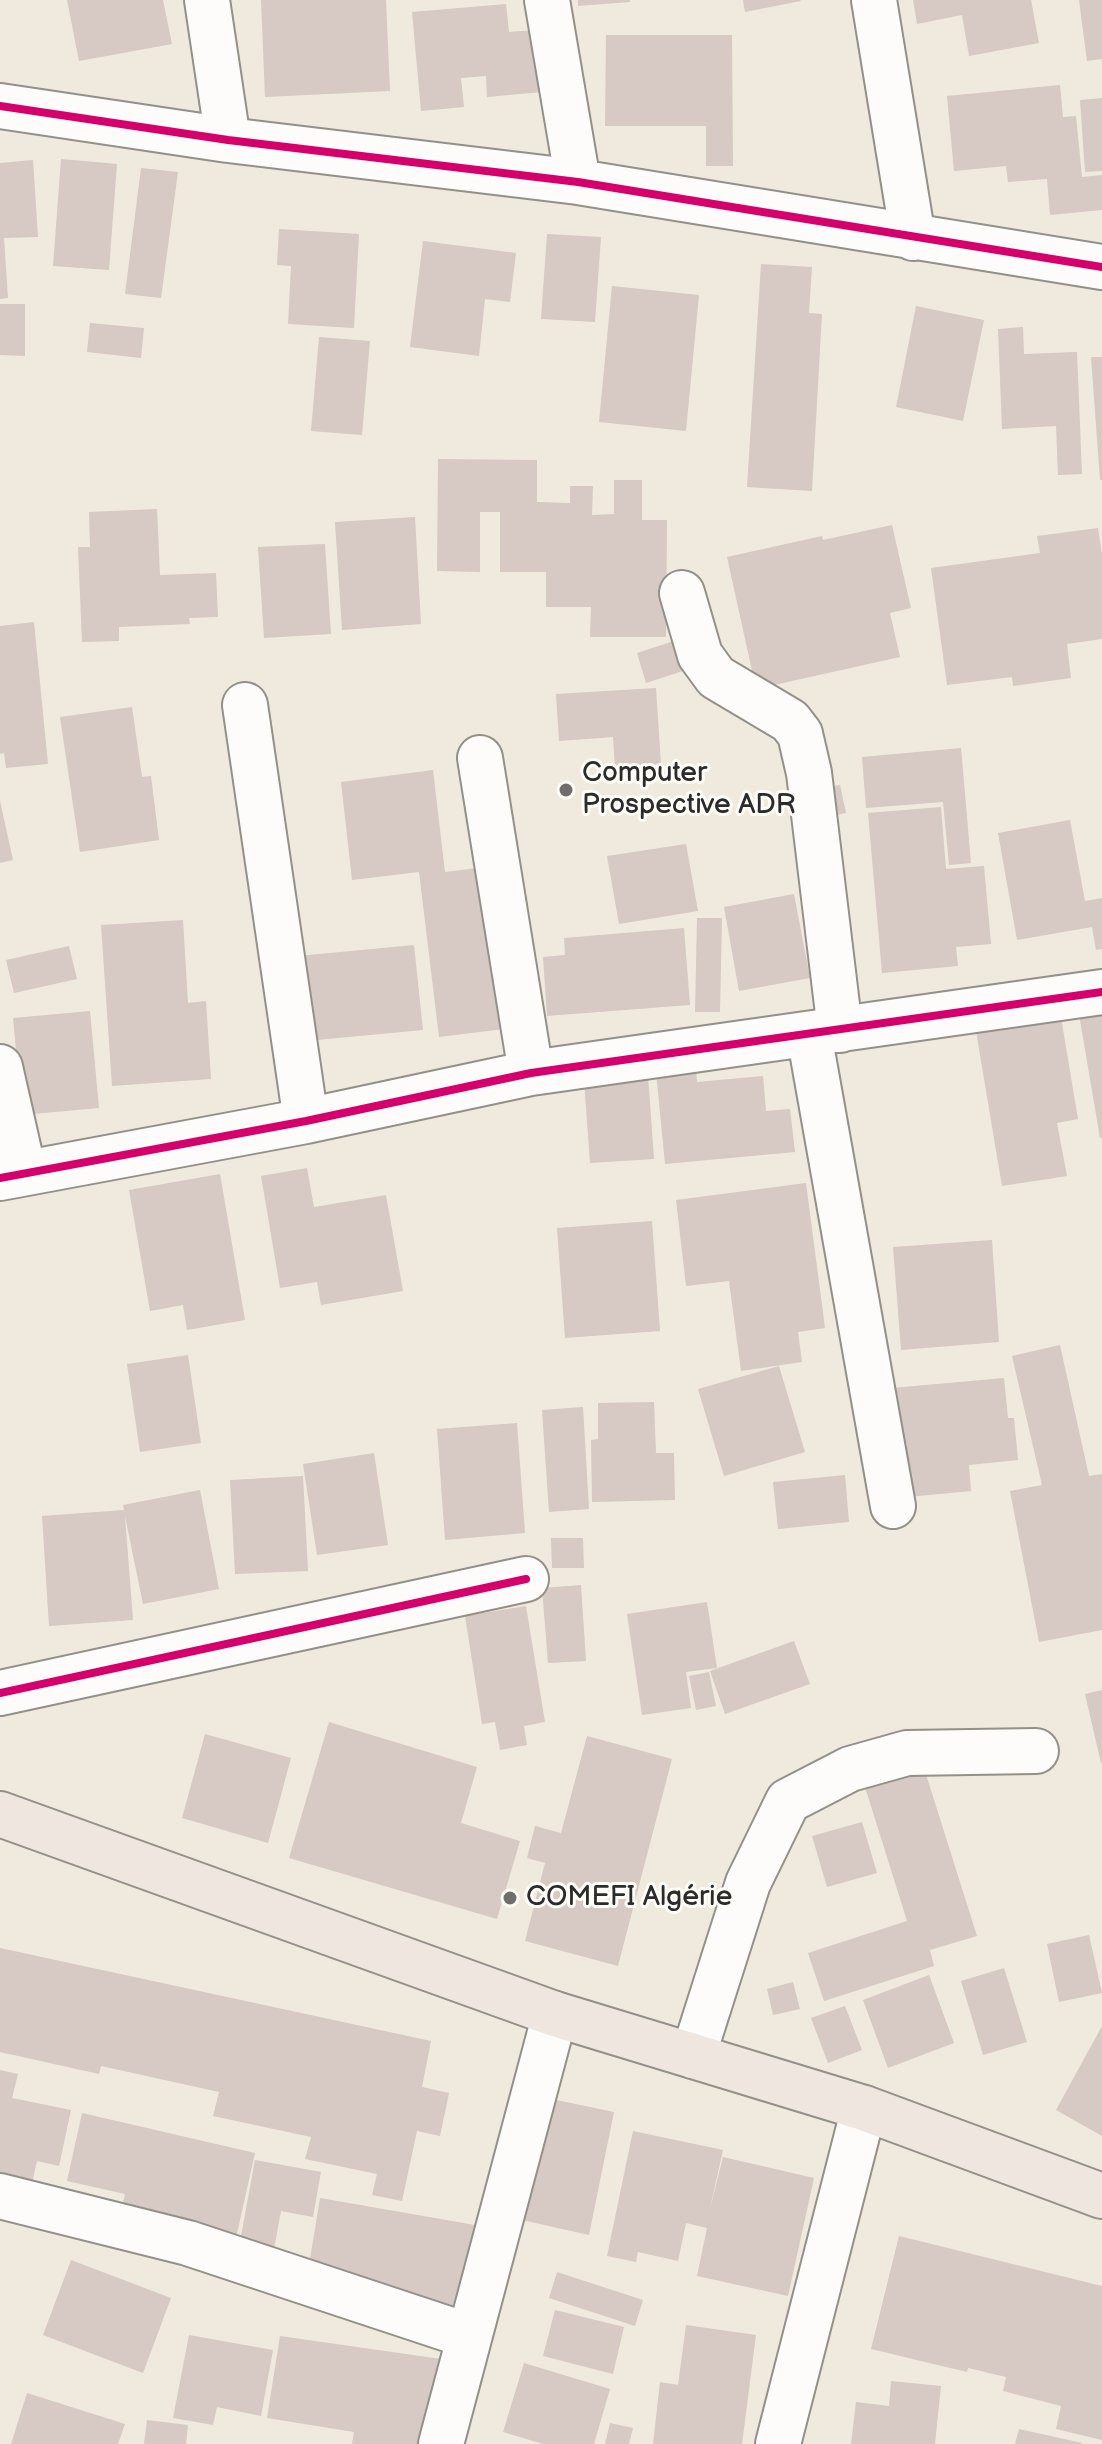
<!DOCTYPE html>
<html>
<head>
<meta charset="utf-8">
<style>
	body { margin:0 }
	canvas { display:block; background:#efe9de }
</style>
</head>
<body>
<canvas width="1102" height="2444"></canvas>
<script>
const ctx = document.querySelector('canvas').getContext('2d');
ctx.lineJoin = 'round';
function fill(path, color) { ctx.fillStyle = color; ctx.fill(path, 'evenodd'); }
const shape = rows => new Path2D(rows.map(r => 'M' + r).join(''));
function stroke(path, color, width, dash) { ctx.strokeStyle = color; ctx.lineWidth = width; ctx.lineCap = dash ? 'butt' : 'round'; ctx.setLineDash(dash || []); ctx.stroke(path); }
function drawText(font, color, halo, rows, align = 'center') {
  ctx.font = font + ' "Balsamiq Sans",sans-serif'; ctx.lineWidth = 6; ctx.setLineDash([]); ctx.textBaseline = 'middle'; ctx.strokeStyle = halo; ctx.fillStyle = color; for (const [text, x, y, turn = 0] of rows) {
    ctx.save(); ctx.translate(x, y); ctx.rotate((+turn || 0) * Math.PI / 180); ctx.textAlign = isNaN(turn) ? turn : align; if (halo) ctx.strokeText(text, 0, 0); ctx.fillText(text, 0, 0); ctx.restore();
  }
}
fill(shape([
	[67,0,163,0,172,44,79,61],
	[261,0,386,0,390,91,265,97],
	[578,0,630,0,630,2,578,6],
	[743,0,800,0,801,1,745,12],
	[913,0,1031,0,1039,43,969,56,962,15,917,24],
	[1079,0,1102,0,1102,59,1087,61],
	[506,4,509,32,548,29,553,91,487,97,486,76,461,78,464,107,421,111,412,12],
	[606,35,732,35,733,166,706,166,706,126,605,126],
	[1060,85,1063,117,1076,116,1082,177,1102,175,1102,210,1050,215,1047,179,1008,182,1006,166,954,171,947,96],
	[1102,98,1102,171,1085,172,1080,100],
	[61,159,117,164,109,270,53,266],
	[33,160,38,237,4,238,8,298,0,299,0,163],
	[141,168,178,172,161,298,125,294],
	[279,229,359,234,354,328,288,324,291,266,277,265],
	[547,234,601,237,595,322,541,319],
	[423,241,516,253,510,302,485,299,479,356,410,347],
	[761,264,812,267,809,313,822,314,812,491,747,487],
	[612,286,699,295,686,431,599,422],
	[0,304,25,304,25,356,0,355],
	[916,306,984,320,963,421,896,407],
	[90,323,144,328,141,358,87,352],
	[1023,327,1024,354,1077,352,1082,474,1058,475,1056,426,1002,429,998,329],
	[319,337,370,341,362,435,311,431],
	[1091,357,1102,357,1102,480,1100,480],
	[438,459,537,460,537,502,570,503,570,486,593,486,592,515,614,514,614,480,642,480,642,520,667,520,666,637,590,637,591,607,546,607,546,572,500,572,500,512,480,512,480,572,437,571],
	[157,509,160,575,216,573,218,617,189,618,190,624,119,627,119,641,82,642,78,547,90,547,89,512],
	[415,517,421,624,342,630,335,522],
	[892,525,911,608,890,613,900,657,756,689,727,557,822,536,823,540],
	[1098,528,1102,555,1102,639,1067,644,1071,678,1013,686,1012,677,947,685,931,568,1040,553,1037,536],
	[325,544,331,634,264,638,258,547],
	[34,622,48,764,6,768,4,753,0,754,0,626],
	[686,637,695,667,646,683,637,653],
	[656,688,661,764,615,767,613,737,559,741,556,694],
	[132,707,142,777,151,776,159,840,80,852,60,717],
	[961,748,971,863,949,865,943,802,866,808,862,757],
	[433,770,445,872,493,866,512,1028,439,1037,419,872,352,880,341,782],
	[840,785,846,813,822,818,816,789],
	[0,801,13,860,0,863],
	[941,807,946,869,984,866,991,944,956,947,958,966,882,973,868,813],
	[1070,820,1085,901,1102,898,1102,949,1096,950,1092,927,1017,940,998,833],
	[686,844,698,911,619,924,607,856],
	[794,894,810,978,739,991,724,907],
	[697,918,722,918,720,1012,695,1012],
	[183,920,188,1003,206,1001,211,1079,112,1086,101,925],
	[684,928,690,1005,547,1016,543,957,565,955,564,938],
	[414,945,423,1030,306,1041,298,956],
	[69,946,77,979,14,993,6,960],
	[1102,1010,1102,1138,1100,1138,1079,1014],
	[90,1011,99,1108,22,1115,13,1018],
	[1061,1017,1078,1119,1057,1123,1067,1176,1002,1186,976,1031],
	[696,1068,697,1082,763,1076,766,1111,790,1109,795,1152,665,1164,656,1072],
	[648,1075,654,1159,590,1163,584,1080],
	[307,1168,314,1207,386,1195,403,1291,321,1305,317,1282,280,1288,261,1176],
	[220,1174,245,1320,187,1330,183,1305,150,1311,129,1190],
	[806,1183,825,1328,798,1332,802,1362,741,1371,729,1281,686,1286,676,1200],
	[652,1221,660,1331,565,1338,557,1228],
	[992,1240,999,1342,901,1350,893,1247],
	[1060,1345,1089,1476,1102,1474,1102,1630,1039,1642,1010,1491,1042,1485,1012,1356],
	[188,1355,201,1443,140,1452,127,1364],
	[779,1366,805,1452,724,1476,698,1389],
	[1004,1378,1008,1418,1014,1418,1018,1460,969,1465,971,1491,898,1498,881,1389],
	[654,1402,656,1453,674,1453,675,1500,592,1502,591,1440,598,1439,598,1403],
	[583,1407,589,1509,549,1512,542,1410],
	[517,1423,525,1533,445,1540,437,1429],
	[374,1453,388,1545,317,1555,303,1464],
	[845,1475,849,1522,778,1529,773,1482],
	[303,1476,308,1571,235,1574,230,1480],
	[200,1490,219,1589,143,1604,125,1516,133,1620,49,1626,42,1516,124,1510,123,1505],
	[551,1538,583,1538,584,1568,552,1568],
	[581,1585,586,1661,548,1663,542,1588],
	[707,1602,717,1668,709,1669,708,1665,709,1669,686,1672,691,1708,642,1715,627,1614],
	[526,1606,545,1722,524,1726,527,1745,500,1750,495,1722,482,1724,465,1616],
	[794,1641,810,1684,725,1714,710,1671],
	[709,1672,716,1706,696,1710,689,1676],
	[1102,1690,1102,1763,1101,1763,1085,1694],
	[329,1722,477,1767,461,1823,520,1841,497,1919,289,1858],
	[205,1734,291,1758,268,1843,182,1818],
	[587,1736,672,1759,618,1966,525,1941,545,1863,527,1858,535,1826,561,1833],
	[924,1768,977,1936,930,1950,934,1966,824,2001,808,1953,907,1921,865,1787],
	[862,1822,877,1873,827,1887,812,1836],
	[1089,1935,1102,1993,1059,2002,1047,1944],
	[0,1948,431,2041,422,2087,449,2093,440,2136,417,2131,402,2201,372,2195,377,2174,305,2159,311,2137,213,2116,219,2092,101,2066,99,2074,0,2052],
	[1004,1968,1027,2042,983,2055,961,1981],
	[929,1975,954,2043,888,2068,863,2000],
	[793,1982,800,2009,773,2015,767,1989],
	[845,2006,862,2050,828,2063,811,2018],
	[1102,2026,1102,2136,1056,2110],
	[0,2070,18,2074,12,2098,71,2110,59,2166,37,2161,32,2183,0,2176],
	[547,2098,614,2112,589,2235,522,2220],
	[82,2113,255,2153,236,2238,121,2213,125,2194,67,2181],
	[633,2131,723,2150,709,2213,723,2157,814,2178,788,2296,697,2276,707,2228,686,2223,678,2261,638,2252,636,2262,607,2256],
	[255,2160,321,2172,313,2217,281,2211,273,2254,239,2247],
	[320,2198,475,2225,460,2308,373,2293,308,2271],
	[899,2236,1102,2286,1102,2440,1056,2429,1061,2406,1003,2391,1006,2377,968,2368,967,2372,871,2349],
	[71,2260,171,2298,143,2373,43,2335],
	[557,2272,643,2300,635,2326,549,2298],
	[555,2310,624,2327,613,2374,543,2356],
	[686,2325,756,2335,742,2444,653,2444,660,2382,678,2385],
	[189,2335,273,2350,261,2416,217,2407,213,2425,173,2418],
	[280,2336,448,2360,434,2444,352,2444,354,2432,267,2418],
	[524,2363,610,2389,594,2444,543,2444,503,2432],
	[891,2381,941,2386,935,2444,851,2444,856,2402,889,2406],
	[27,2393,125,2424,118,2444,11,2444],
	[147,2420,188,2425,186,2444,144,2444],
	[610,2423,633,2428,629,2444,605,2444],
	[1019,2429,1082,2443,1082,2444,1015,2444]
]), '#d7c9c3');
const minor = shape([
	[207,0,228,140],
	[547,0,578,182],
	[874,0,913,238],
	[0,106,228,140,578,182,1102,267],
	[682,593,700,655,716,677,790,721,800,734,809,773,840,1030],
	[245,705,306,1121],
	[480,758,531,1073],
	[809,1034,893,1506],
	[0,1067,24,1173],
	[0,1178,306,1121,531,1073,1102,992],
	[0,1693,526,1579],
	[693,2056,748,1883,788,1801,850,1769,907,1753,1036,1751],
	[0,2196,188,2243,469,2336],
	[441,2444,555,2014],
	[778,2444,864,2108]
]);
const major = shape([
	[0,1814,555,2014,864,2108,1102,2196]
]);
stroke(minor, '#93908a', 48);
stroke(major, '#93908a', 48);
stroke(minor, '#fdfcfa', 44);
stroke(major, '#eee6df', 44);
stroke(shape([
	[0,106,228,140,578,182,1102,267],
	[0,1178,306,1121,531,1073,1102,992],
	[0,1693,526,1579]
]), '#d6006c', 8);
for (const [x, y, r, color] of [
	[566,790,8,"#706e6a"],
	[510,1898,8,"#706e6a"]
]) { const dot = new Path2D(); dot.arc(x, y, r, 0, 2 * Math.PI); ctx.fillStyle = color; ctx.fill(dot); stroke(dot, '#fdfcf7', 3); }
drawText('28px', '#2b2b2b', '#fdfcf7', [
	["Computer",582,774],
	["Prospective ADR",582,806],
	["COMEFI Algérie",526,1898]
], 'left');
</script>
</body>
</html>
